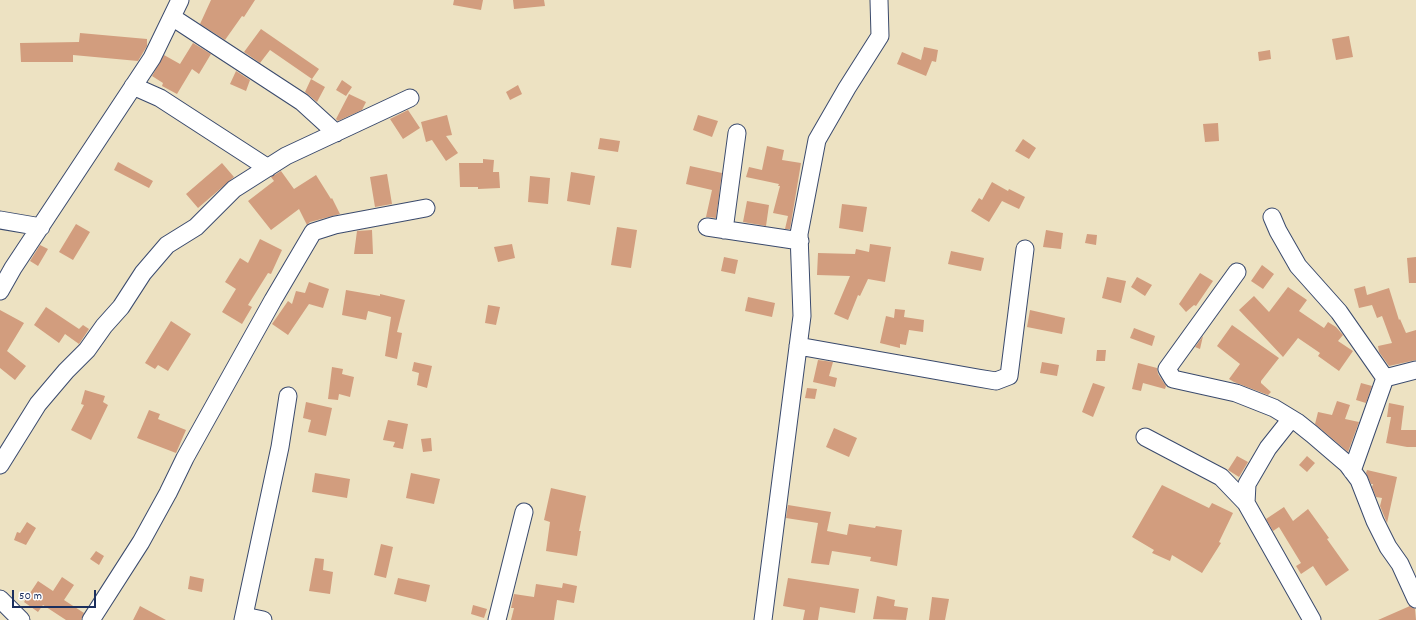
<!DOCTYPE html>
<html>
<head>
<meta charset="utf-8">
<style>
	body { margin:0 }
	#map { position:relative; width:1416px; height:620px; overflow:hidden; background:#ede2c2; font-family:Dekko,sans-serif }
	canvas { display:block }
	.scale { position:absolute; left:12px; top:590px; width:84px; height:18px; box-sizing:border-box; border:2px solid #1b2f5e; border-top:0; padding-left:5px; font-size:12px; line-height:14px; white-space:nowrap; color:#1b2f5e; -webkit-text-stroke:3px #fff; paint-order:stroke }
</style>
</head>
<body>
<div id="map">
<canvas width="1416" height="620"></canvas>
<div class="scale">50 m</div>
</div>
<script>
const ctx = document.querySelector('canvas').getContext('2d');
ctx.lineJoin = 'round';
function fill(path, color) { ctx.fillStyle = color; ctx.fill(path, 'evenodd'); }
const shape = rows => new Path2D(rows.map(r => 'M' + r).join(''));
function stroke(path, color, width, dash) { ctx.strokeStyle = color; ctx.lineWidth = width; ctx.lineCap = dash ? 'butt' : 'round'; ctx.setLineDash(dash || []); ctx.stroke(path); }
fill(shape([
	[211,0,255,0,244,17,242,16,225,40,200,24],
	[454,0,483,0,481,10,453,5],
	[513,0,544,0,545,6,514,9],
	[261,29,319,69,312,79,270,50,260,63,244,52],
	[80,33,147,39,147,46,138,61,73,55,73,62,21,62,20,43,79,42],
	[1349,36,1353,57,1336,60,1332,39],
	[193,43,211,54,199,74,192,69,177,94,162,86,163,83,152,76,164,55,180,64],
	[924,47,938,50,936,62,932,61,926,76,897,64,902,52,921,60],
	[1270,50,1271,59,1259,61,1258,52],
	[236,71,250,80,246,91,230,84],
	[311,79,325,87,317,102,305,92],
	[342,80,352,87,346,96,336,90],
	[518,85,522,94,510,100,506,92],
	[349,94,366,102,362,110,338,121,336,119],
	[408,110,420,128,403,139,390,119],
	[447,115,452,135,446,136,458,153,446,161,432,140,426,142,421,122],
	[698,115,718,121,712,137,693,130],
	[1218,123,1219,141,1205,142,1203,124],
	[600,138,620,141,618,152,598,149],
	[1023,139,1036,148,1029,159,1015,151],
	[767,146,784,150,782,160,801,163,790,229,785,229,788,216,773,213,780,186,778,186,779,184,746,177,749,167,762,170],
	[483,159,494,160,493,172,499,172,500,188,478,189,478,187,460,187,459,163,483,163],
	[118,162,153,181,149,188,114,170],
	[222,163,234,177,198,208,186,194],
	[690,166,722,173,716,218,706,217,712,190,686,184],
	[281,171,294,189,316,175,331,199,332,198,340,214,310,222,307,225,299,209,271,230,248,201,274,181,271,177],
	[571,172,595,176,590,205,567,201],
	[387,174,392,204,375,207,370,177],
	[530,176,550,178,548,204,528,202],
	[992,182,1008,191,1009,189,1025,197,1019,209,1002,201,989,222,971,211,979,198,982,200],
	[747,201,769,205,766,226,743,222],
	[842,204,867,207,863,232,839,228],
	[76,224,90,232,73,260,59,252],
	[617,227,637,230,631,268,611,265],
	[372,230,373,254,354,254,357,231],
	[1046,230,1063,233,1061,249,1043,247],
	[1087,234,1097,235,1096,245,1085,243],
	[260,239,282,250,271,274,268,273,248,305,252,307,242,324,222,312,236,289,225,282,240,258,248,263],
	[512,244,515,258,498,262,494,247],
	[870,244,891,247,885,282,868,279,860,296,858,295,848,320,834,314,850,276,817,275,818,253,855,254,856,249,869,252],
	[40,245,48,249,38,266,30,261],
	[951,251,984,258,981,271,948,264],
	[724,257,738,260,735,274,721,271],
	[1416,257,1416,283,1409,283,1407,258],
	[1262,265,1274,274,1263,289,1251,281],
	[1200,273,1213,281,1196,306,1194,305,1186,312,1179,304],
	[1107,277,1126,281,1121,303,1102,298],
	[1137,277,1152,285,1145,296,1131,287],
	[309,282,329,289,323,308,309,304,288,335,272,324,288,301,292,304,296,291,305,293],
	[1365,286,1367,295,1389,288,1399,320,1400,319,1406,333,1416,330,1416,360,1389,366,1379,352,1378,346,1392,343,1382,316,1377,318,1372,305,1359,308,1354,289],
	[1288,287,1307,300,1299,311,1324,328,1328,322,1336,327,1343,335,1338,341,1353,351,1339,371,1318,356,1320,353,1298,338,1283,357,1239,310,1254,296,1269,312],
	[346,290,380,296,380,294,405,300,397,332,402,333,397,359,385,356,391,317,368,311,366,320,342,315],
	[748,297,775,303,772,317,745,311],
	[488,305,500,307,496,325,485,323],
	[46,307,79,329,83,325,89,329,79,344,65,334,59,343,34,325],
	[895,309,905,310,904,317,924,320,923,332,909,330,906,345,900,344,900,348,880,343,886,316,894,318],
	[0,310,24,323,7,351,26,366,15,380,0,368],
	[1030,310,1065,318,1062,334,1027,327],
	[171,321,191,334,168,371,158,365,155,369,145,363],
	[1232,325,1279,358,1261,381,1261,383,1271,392,1268,395,1234,382,1229,379,1240,364,1217,346],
	[1134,328,1155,336,1152,346,1130,338],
	[1203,336,1200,349,1195,347],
	[1097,350,1106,350,1105,361,1096,361],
	[818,360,833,362,829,376,837,378,835,387,813,382],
	[414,362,432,366,427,388,417,385,419,373,412,371],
	[1042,362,1059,365,1057,376,1040,373],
	[1138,363,1157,368,1158,374,1166,386,1165,389,1143,383,1141,391,1132,389],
	[332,367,343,369,342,374,354,377,350,397,339,394,338,400,328,399],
	[1093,383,1105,387,1093,417,1082,412],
	[1361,383,1372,386,1366,403,1356,400],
	[807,388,817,389,815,399,805,398],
	[85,390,105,396,103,402,108,405,91,440,71,430,84,405,81,404],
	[1337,401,1350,405,1345,419,1359,422,1348,452,1315,424,1318,412,1332,415],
	[306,402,332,408,326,436,308,432,311,420,303,418],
	[1389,403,1404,406,1401,430,1416,430,1416,447,1407,447,1386,443,1391,417,1387,417],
	[149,410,160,414,158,419,186,430,176,453,137,438],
	[388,420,408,424,403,449,393,447,395,442,383,440],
	[834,428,857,438,849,457,826,447],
	[431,438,432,451,423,452,421,439],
	[1237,456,1248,462,1239,477,1228,470],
	[1307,456,1315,463,1307,472,1299,465],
	[1367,470,1397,477,1387,523,1380,506,1382,498,1376,497,1372,487,1373,484,1371,484,1366,473],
	[315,473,350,479,347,498,312,492],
	[411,473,440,479,434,504,406,498],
	[1162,485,1209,508,1212,503,1233,513,1219,542,1221,543,1202,573,1172,555,1170,561,1152,553,1154,550,1132,537],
	[551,488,586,496,579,531,581,531,577,556,546,551,550,522,544,520],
	[788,505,831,512,827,531,847,535,849,524,875,528,876,526,902,530,897,566,870,561,871,557,832,551,829,565,811,563,818,523,786,518],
	[1284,507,1293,521,1308,509,1329,538,1327,539,1349,570,1326,586,1313,566,1301,574,1296,566,1301,563,1279,527,1273,531,1266,519],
	[27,522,36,528,26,545,14,540,17,532,20,533],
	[381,544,393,547,386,578,374,575],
	[96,551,104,556,99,565,90,559],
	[315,558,324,559,323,570,333,572,330,594,309,591],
	[190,576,204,579,202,592,188,589],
	[62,577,74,585,64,600,84,613,81,620,66,620,43,605,38,612,24,602,38,581,53,591],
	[398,578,430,585,426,602,394,594],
	[788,578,859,589,855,613,820,607,818,620,803,620,805,610,783,606],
	[563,583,577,586,574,603,557,600,554,620,511,620,514,608,511,608,514,594,534,597,536,584,562,588],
	[877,596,895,600,894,606,908,608,906,620,873,619],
	[932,597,949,599,945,620,929,620],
	[473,605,487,609,484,618,471,614],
	[140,606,166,620,133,620],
	[1410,606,1415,609,1416,620,1378,620]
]), '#d29d7e');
const minor = shape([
	[172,17,302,102,336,133],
	[133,86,160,98,268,168],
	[1272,217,1278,231,1298,266,1339,312,1385,378],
	[0,220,41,227],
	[707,227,800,241],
	[724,230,737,133],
	[1237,272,1167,369,1173,379,1236,393,1274,408,1297,422,1312,434,1347,464,1359,480,1375,521,1388,547,1400,564,1416,599],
	[0,291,13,268,152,58,180,0],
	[798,346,978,378,996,381,1009,376,1025,249],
	[1145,437,1221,477,1246,503,1312,620],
	[0,465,38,404,66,371,87,350,104,326,121,307,143,273,167,245,196,227,234,189,286,156,410,98],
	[1352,471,1385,378,1416,370],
	[1246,503,1247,484,1268,448,1291,419],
	[0,599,21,620],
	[244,616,263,620],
	[91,620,141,542,168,493,185,458,273,300,313,232,335,225,426,208],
	[243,620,280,447,288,396],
	[497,620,524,512],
	[763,620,802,316,799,234,817,140,847,88,880,36,879,0]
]);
stroke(minor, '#3a4a6d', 19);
stroke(minor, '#fff', 17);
</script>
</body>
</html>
